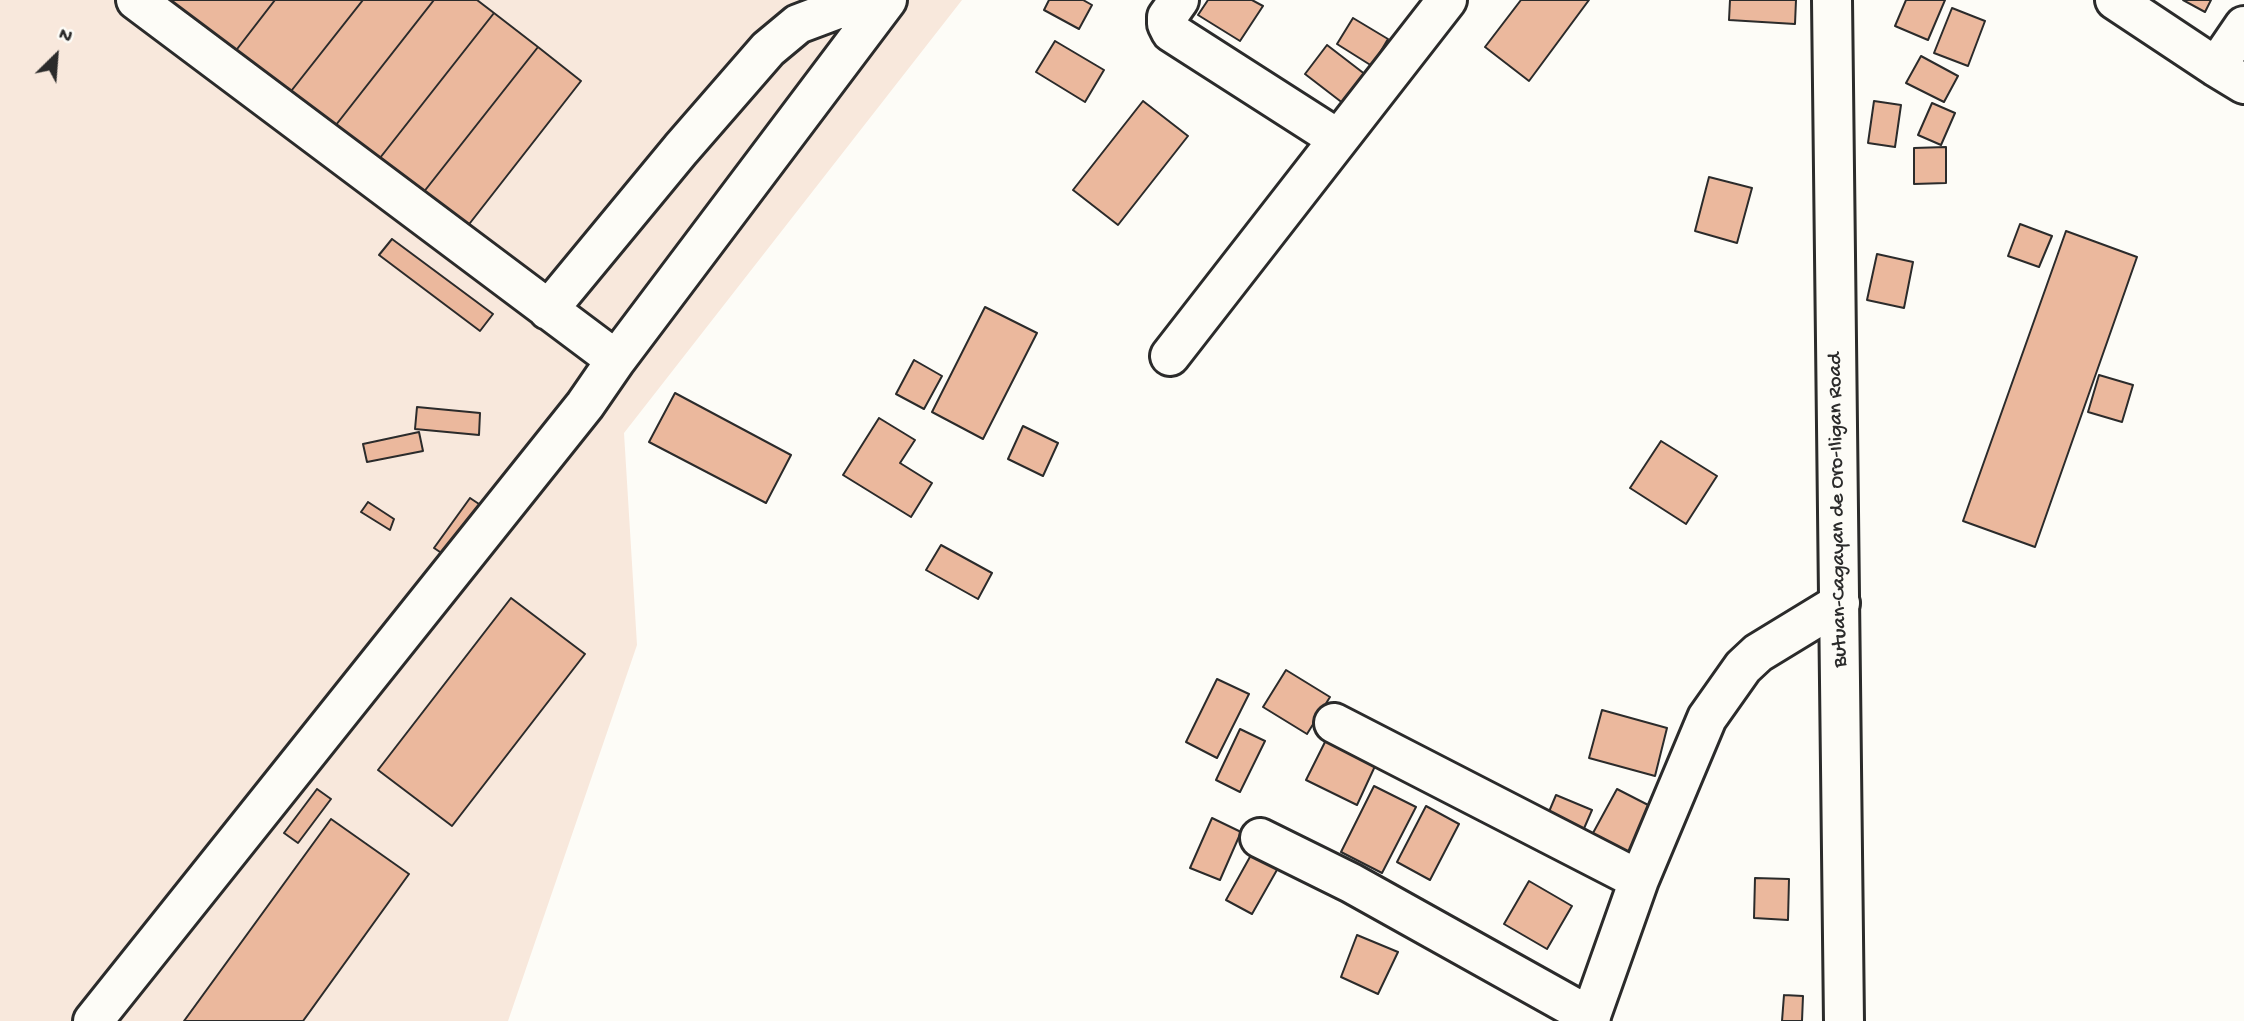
<!DOCTYPE html>
<html>
<head>
<meta charset="utf-8">
<style>
	body { margin:0 }
	#map { position:relative; width:2244px; height:1021px; overflow:hidden; background:#fdfcf7; font-family:"Gochi Hand",sans-serif }
	canvas { display:block }
	.north { position:absolute; left:21px; top:21px; width:70px; height:70px; -webkit-text-stroke:5px #fdfcf7; paint-order:stroke; rotate:25deg; font-size:19px; font-weight:700; line-height:28px; text-align:center; color:#2b2b2b }
	.north::after { content:''; display:block; margin:auto; width:24px; height:32px; background:#2b2b2b; clip-path:polygon(50% 0,100% 100%,50% 72%,0 100%) }
</style>
</head>
<body>
<div id="map">
<canvas width="2244" height="1021"></canvas>
<div class="north">N</div>
</div>
<script>
const ctx = document.querySelector('canvas').getContext('2d');
ctx.lineJoin = 'round';
function fill(path, color) { ctx.fillStyle = color; ctx.fill(path, 'evenodd'); }
const shape = rows => new Path2D(rows.map(r => 'M' + r).join(''));
function stroke(path, color, width, dash) { ctx.strokeStyle = color; ctx.lineWidth = width; ctx.lineCap = dash ? 'butt' : 'round'; ctx.setLineDash(dash || []); ctx.stroke(path); }
function drawText(font, color, halo, rows, align = 'center') {
  ctx.font = font + ' "Gochi Hand",sans-serif'; ctx.lineWidth = 5; ctx.setLineDash([]); ctx.textBaseline = 'middle'; ctx.strokeStyle = halo; ctx.fillStyle = color; for (const [text, x, y, turn = 0] of rows) {
    ctx.save(); ctx.translate(x, y); ctx.rotate((+turn || 0) * Math.PI / 180); ctx.textAlign = isNaN(turn) ? turn : align; if (halo) ctx.strokeText(text, 0, 0); ctx.fillText(text, 0, 0); ctx.restore();
  }
}
fill(shape([
	[0,0,962,0,624,433,637,645,508,1021,0,1021]
]), '#f8e8dc');
const building = shape([
	[166,0,275,0,234,53,166,0],
	[275,0,363,0,288,95,234,53,275,0],
	[363,0,434,0,332,130,288,95,363,0],
	[434,0,477,0,494,13,376,163,332,130,434,0],
	[1049,0,1083,0,1092,5,1079,29,1044,10,1049,0],
	[1208,0,1252,0,1263,6,1240,41,1198,15,1208,0],
	[1521,0,1589,0,1529,81,1485,47,1521,0],
	[1730,0,1796,0,1795,24,1729,20,1730,0],
	[1906,0,1945,0,1928,40,1895,26,1906,0],
	[2183,0,2211,0,2205,12,2183,0],
	[1952,8,1985,21,1968,66,1934,53,1952,8],
	[494,13,538,47,419,198,376,163,494,13],
	[1353,18,1388,39,1372,66,1337,44,1353,18],
	[1055,41,1104,70,1085,102,1036,72,1055,41],
	[1327,45,1366,75,1344,104,1305,74,1327,45],
	[538,47,581,81,463,232,419,198,538,47],
	[1921,56,1958,76,1944,102,1906,83,1921,56],
	[1143,101,1188,136,1118,225,1073,190,1143,101],
	[1874,101,1901,105,1895,147,1868,143,1874,101],
	[1932,103,1955,113,1941,145,1918,135,1932,103],
	[1946,147,1946,183,1914,184,1914,148,1946,147],
	[1709,177,1752,188,1737,243,1695,231,1709,177],
	[2020,224,2052,236,2039,267,2008,256,2020,224],
	[2066,231,2137,257,2035,547,1963,521,2066,231],
	[392,239,493,314,480,331,379,255,392,239],
	[1877,254,1913,262,1904,308,1867,300,1877,254],
	[985,307,1037,333,983,439,932,412,985,307],
	[914,360,942,376,924,409,896,394,914,360],
	[2099,375,2133,385,2122,422,2088,412,2099,375],
	[675,393,791,455,766,503,649,442,675,393],
	[417,407,480,413,479,435,415,429,417,407],
	[879,418,915,440,900,463,932,483,911,517,843,475,879,418],
	[1023,426,1058,443,1043,476,1008,459,1023,426],
	[419,432,423,451,367,462,363,444,419,432],
	[1661,441,1717,476,1686,524,1630,488,1661,441],
	[470,498,485,508,449,558,434,548,470,498],
	[368,502,394,519,390,530,361,512,368,502],
	[941,545,992,573,978,599,926,570,941,545],
	[511,598,585,654,452,826,378,770,511,598],
	[1286,670,1330,697,1307,734,1263,707,1286,670],
	[1217,679,1249,694,1217,758,1186,742,1217,679],
	[1602,710,1667,728,1655,776,1589,758,1602,710],
	[1240,729,1265,741,1240,792,1216,780,1240,729],
	[1326,740,1376,764,1357,805,1306,780,1326,740],
	[1374,786,1416,807,1382,873,1341,852,1374,786],
	[317,789,331,799,298,843,284,833,317,789],
	[1617,789,1654,808,1624,864,1587,844,1617,789],
	[1556,795,1592,810,1579,840,1543,826,1556,795],
	[1426,806,1459,824,1430,880,1397,862,1426,806],
	[1212,818,1241,832,1220,880,1190,868,1212,818],
	[331,819,409,874,303,1021,184,1021,331,819],
	[1256,846,1282,861,1252,914,1226,900,1256,846],
	[1755,878,1789,879,1788,920,1754,918,1755,878],
	[1529,881,1572,906,1547,949,1504,924,1529,881],
	[1357,935,1398,952,1378,994,1341,977,1357,935],
	[1784,995,1803,996,1802,1021,1782,1021,1784,995]
]);
fill(building, '#ebb89d');
stroke(building, '#2b2b2b', 2);
const minor = shape([
	[136,0,616,360,887,0],
	[1179,0,1167,17,1167,24,1171,32,1338,139],
	[2115,0,2216,67,2244,84],
	[2216,67,2244,26],
	[548,310,681,149,768,49,798,24,838,9,881,7],
	[1170,356,1447,0],
	[1334,723,1639,880],
	[1260,838,1351,883,1591,1017],
	[93,1021,585,405,616,360],
	[1589,1021,1639,880,1707,718,1743,667,1758,653,1840,603]
]);
const highway = shape([
	[1832,0,1844,1021]
]);
stroke(minor, '#2b2b2b', 44);
stroke(highway, '#2b2b2b', 44);
stroke(minor, '#fdfcf7', 38);
stroke(highway, '#fdfcf7', 38);
drawText('21px', '#2b2b2b', '#fdfcf7', [
	["Butuan-Cagayan de Oro-Iligan Road",1839,510,-91]
]);
</script>
</body>
</html>
